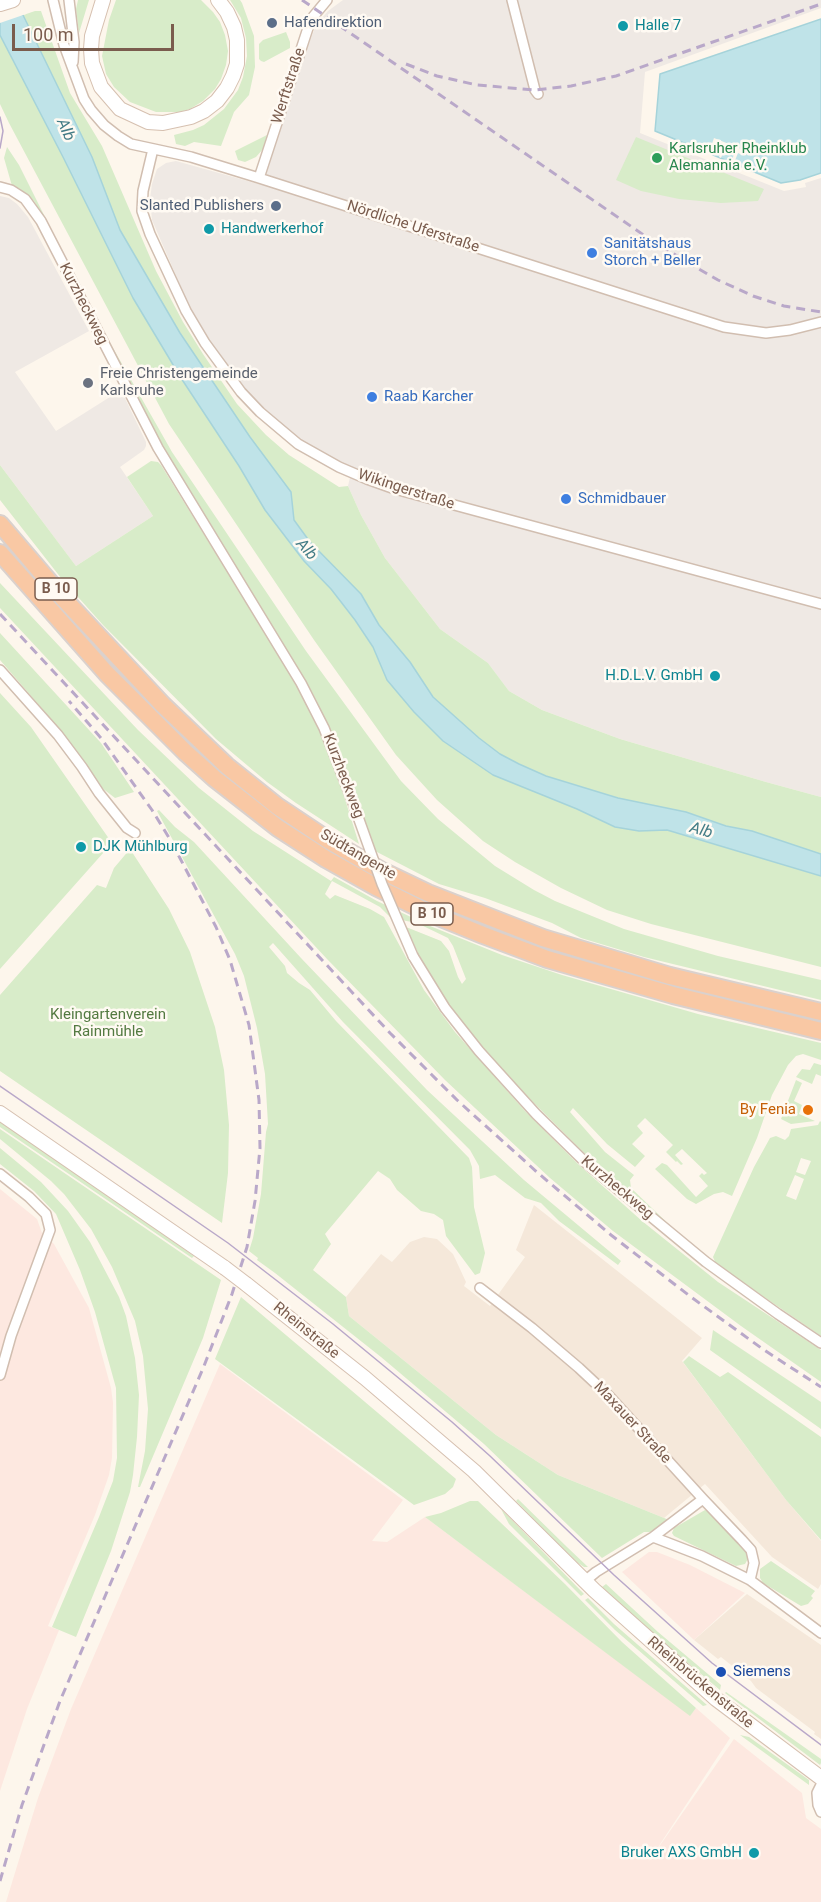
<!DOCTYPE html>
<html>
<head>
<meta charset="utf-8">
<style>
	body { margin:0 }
	#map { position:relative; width:821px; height:1902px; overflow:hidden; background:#fdf6ec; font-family:Roboto,sans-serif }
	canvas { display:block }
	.scale { position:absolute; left:12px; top:24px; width:162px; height:27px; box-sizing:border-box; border:3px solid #7a5c4d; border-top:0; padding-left:8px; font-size:18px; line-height:21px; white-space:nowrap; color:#7a5c4d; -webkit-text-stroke:4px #fffaf3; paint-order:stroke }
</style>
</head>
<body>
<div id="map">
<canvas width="821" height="1902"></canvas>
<div class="scale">100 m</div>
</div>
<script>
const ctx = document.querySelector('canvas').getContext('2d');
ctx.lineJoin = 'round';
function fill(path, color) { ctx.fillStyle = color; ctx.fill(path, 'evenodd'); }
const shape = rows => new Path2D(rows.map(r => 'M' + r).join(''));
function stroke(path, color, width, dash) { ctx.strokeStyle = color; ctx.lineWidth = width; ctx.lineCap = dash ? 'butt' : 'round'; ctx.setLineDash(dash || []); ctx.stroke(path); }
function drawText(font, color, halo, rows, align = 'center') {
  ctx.font = font + ' Roboto,sans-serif'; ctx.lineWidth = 5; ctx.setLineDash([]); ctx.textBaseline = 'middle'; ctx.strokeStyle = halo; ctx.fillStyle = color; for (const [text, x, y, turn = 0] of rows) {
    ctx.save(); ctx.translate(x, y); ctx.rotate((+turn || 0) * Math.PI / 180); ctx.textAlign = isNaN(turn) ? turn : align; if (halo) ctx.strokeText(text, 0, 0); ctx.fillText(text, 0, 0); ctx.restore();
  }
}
fill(shape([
	[534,1205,702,1338,682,1361,786,1500,821,1541,821,1584,818,1589,772,1557,705,1484,664,1518,558,1475,496,1435,349,1316,346,1297,381,1254,392,1262,410,1242,424,1237,437,1239,453,1254,466,1282,464,1286,490,1306,525,1257,516,1250],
	[747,1594,821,1645,821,1739,814,1734,815,1732,756,1688,751,1681,721,1657,718,1659,694,1640]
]), '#f5e8da');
fill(shape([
	[0,1189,37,1219,42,1233,54,1244,89,1308,111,1388,113,1403,112,1458,109,1475,95,1515,48,1626,59,1630,27,1709,0,1791],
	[220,1364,403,1500,372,1541,387,1542,425,1517,690,1715,696,1708,730,1738,647,1864,734,1739,802,1793,806,1818,821,1829,821,1902,6,1902,38,1798,71,1709],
	[649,1552,657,1552,690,1565,745,1593,694,1640,622,1572]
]), '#fde8e0');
fill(shape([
	[343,0,821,0,821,8,645,72,640,133,784,191,806,187,805,183,821,178,821,797,766,782,620,739,542,710,509,691,488,663,440,629,385,558,361,515,348,486,351,473,310,452,260,412,205,343,152,220,150,199,152,184,157,169,166,163,176,161,262,185,304,57,316,25,328,11],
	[0,196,9,198,17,204,28,217,89,331,15,372,56,431,121,390,146,442,146,446,144,450,120,467,153,516,76,566,0,465]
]), '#efe9e4');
fill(shape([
	[78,0,89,0,79,33,76,9],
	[116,0,201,0,213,12,220,22,225,35,228,51,226,65,221,79,215,89,203,101,190,109,180,112,156,112,130,102,114,87,106,74,102,56,109,20],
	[230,0,240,0,242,3,254,36,255,67,249,95,234,112,221,146,194,142,185,146,176,144,174,135,193,130,204,125,224,109,238,90,243,77,247,56,246,38,241,18],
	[35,11,41,11,70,93,102,146,156,271,183,322,203,354,237,404,266,435,289,455,339,487,348,486,361,515,385,558,440,629,488,663,509,691,542,710,620,739,766,782,821,797,821,967,651,924,607,910,561,888,515,862,483,841,437,800,396,755,314,640,169,424,9,123,0,104,0,23],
	[286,32,290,42,290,48,264,62,261,61,259,59,259,44,263,40],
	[267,135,263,149,256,157,245,162,238,160,235,151],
	[636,137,764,189,758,201,721,203,679,199,641,191,616,180],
	[7,147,19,165,55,237,34,201,20,189,12,186,4,158],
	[109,341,172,452,306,651,401,781,438,819,495,866,534,890,555,901,624,929,718,956,821,980,821,1000,644,957,581,938,552,923,485,898,439,884,375,851,336,741,313,694,162,445],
	[151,461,158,462,161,465,296,683,320,729,335,767,359,844,296,803,267,782,216,739,103,625,61,578,0,500,0,465,76,566,153,516,127,477],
	[0,583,138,730,199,788,253,831,331,881,334,877,377,901,430,926,502,955,562,975,698,1014,821,1043,821,1060,803,1054,796,1056,788,1065,772,1095,757,1138,732,1196,723,1192,714,1194,696,1204,687,1199,655,1169,662,1163,667,1165,696,1197,708,1186,699,1176,702,1173,704,1175,707,1173,682,1149,675,1155,683,1164,681,1165,677,1161,676,1162,666,1152,673,1145,645,1118,637,1126,643,1133,632,1144,645,1156,635,1167,607,1144,573,1108,570,1112,605,1152,634,1175,630,1180,631,1188,681,1236,631,1195,582,1151,531,1100,483,1048,444,999,417,955,418,953,406,927,441,941,449,951,458,977,462,984,466,979,453,946,448,938,417,923,391,918,380,907,332,881,325,894,330,899,335,895,370,909,384,917,424,990,455,1032,525,1111,578,1164,642,1221,718,1282,821,1350,821,1382,741,1326,613,1231,550,1178,445,1080,327,959,0,608],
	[46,590,143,694,383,878,821,1019,821,1024,610,970,537,946,423,902,369,876,295,831,249,797,194,750,108,663,46,594],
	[0,633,101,743,134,792,115,798,102,788,83,759,57,726,0,660],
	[0,693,31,727,112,843,0,969],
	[159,810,175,827,194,842,301,958,427,1090,524,1180,621,1261,618,1265,559,1221,541,1203,525,1198,495,1175,480,1179,479,1166,470,1150,343,1022,273,943,269,947,285,966,287,973,299,983,310,990,336,1021,469,1158,472,1167,474,1207,485,1253,480,1273,475,1275,446,1236,443,1220,434,1214,421,1211,397,1190,390,1179,378,1171,325,1234,331,1244,313,1270,346,1297,349,1316,496,1435,558,1475,669,1520,650,1532,644,1532,602,1558,484,1444,381,1357,275,1273,257,1260,258,1258,249,1251,253,1238,261,1194,266,1132,268,1124,265,1074,257,1028,244,976,235,954,157,811],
	[130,849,169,909,190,952,215,1027,224,1070,229,1125,228,1173,222,1223,0,1071,0,995,97,885,106,888,114,868],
	[814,1063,821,1065,821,1076,816,1074,812,1084,796,1077,802,1069,810,1070],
	[796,1080,802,1083,794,1101,802,1105,799,1114,815,1121,791,1124,781,1119],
	[820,1121,821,1122,821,1336,716,1264,713,1257,754,1167,770,1138,776,1136,785,1140,789,1136,791,1129,818,1125],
	[801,1158,811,1161,805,1175,796,1172],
	[795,1175,804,1179,796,1200,786,1196],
	[0,1122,108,1196,194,1256,192,1258,0,1127],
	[0,1129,221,1280,203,1338,140,1487,138,1487,145,1451,148,1409,143,1356,135,1321,112,1267,91,1229,64,1194,51,1181,0,1139],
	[0,1148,41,1182,68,1211,90,1242,119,1297,126,1316,135,1358,139,1395,137,1437,133,1475,130,1492,111,1551,76,1637,52,1627,99,1517,113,1481,117,1458,116,1388,95,1312,80,1270,56,1214,34,1191,0,1164],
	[241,1297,456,1479,453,1487,445,1494,414,1505,215,1359],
	[713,1330,821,1402,821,1429,710,1350],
	[689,1356,720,1377,728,1372,821,1437,821,1540,786,1500,683,1362],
	[518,1499,567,1547,588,1567,584,1567,578,1563,547,1533,516,1501],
	[470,1501,478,1501,565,1584,622,1642,696,1708,690,1716,425,1517,441,1513],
	[501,1509,513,1521,584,1594,581,1596,509,1524],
	[705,1510,712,1512,746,1551,749,1557,745,1564,736,1566,674,1536,672,1533,674,1528],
	[771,1561,815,1591,811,1596,813,1598,808,1604,801,1606,763,1583,760,1578,760,1569],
	[606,1584,658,1632,721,1685,720,1690,657,1637,602,1587],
	[588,1598,614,1624,707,1705,703,1706,615,1630,585,1600],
	[726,1692,821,1759,821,1763,820,1765,725,1693],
	[740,1735,749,1737,809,1780,809,1785]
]), '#d8ecc9');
const water = shape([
	[0,0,23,15,92,157,120,230,180,333,250,437,291,492,294,520,310,542,361,594,379,625,410,662,433,697,479,738,500,754,519,764,546,776,618,798,686,812,726,826,752,831,821,854,821,876,667,830,639,831,615,827,577,809,493,775,443,741,414,712,387,680,373,647,355,620,331,589,304,561,265,510,239,466,181,378,133,298,63,157,0,35,0,0],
	[821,19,821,173,800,180,781,183,655,131,660,74,821,19]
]);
fill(water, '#bfe3e8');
stroke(water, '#a5d3da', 1.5);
fill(shape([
	[0,0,22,0,26,14,0,23],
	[714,138,744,150,742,155,738,153,734,163,731,162,735,152,725,148,721,158,719,157,723,147,715,144,711,153,709,152]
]), '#fdf6ec');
const minor = shape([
	[53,0,64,45,84,99,91,110,104,125,118,136,131,144,191,157,259,178,724,327,766,333,790,330,821,322],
	[69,0,74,42,73,62],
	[512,0,535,90,538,94],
	[153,149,143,191,142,211,150,234,186,311,205,343,241,392,260,412,298,444,339,467,367,479,395,489,821,604],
	[259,178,308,28,312,18,327,0],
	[0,187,11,190,25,199,41,221,158,448,301,683,324,728,352,800],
	[0,670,58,735,82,767,99,793,127,828,135,833],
	[413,956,445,1008,479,1051,536,1114,585,1162,706,1262,778,1314,821,1343],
	[0,1174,29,1197,46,1214,50,1230,11,1336,0,1375],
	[480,1288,532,1328,579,1368,610,1397,703,1499,742,1540,751,1550,754,1563,750,1580],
	[653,1537,702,1556,750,1580,821,1633],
	[585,1581,596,1572,653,1537,703,1499],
	[821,1785,817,1793,818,1805,821,1812]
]);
const secondary = shape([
	[103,0,92,36,91,49,92,63,101,87,120,109,148,122,163,123,191,117,204,111,217,101,227,88,233,76,237,64,237,40,234,27,227,12,218,0],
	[0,4,13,0],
	[0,1113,225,1268],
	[246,1284,365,1378,474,1471,594,1590,716,1699,821,1778]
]);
const trunk = shape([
	[0,524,64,599,163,705,227,766,277,806,328,840,380,870,428,893,543,938,670,976,821,1012],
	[0,553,107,674,185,752,214,778,278,828,326,859,376,887,429,913,483,935,547,959,673,995,821,1031]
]);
stroke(minor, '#d1beb0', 12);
stroke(secondary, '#d6c0b0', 16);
stroke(trunk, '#dad1cd', 20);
stroke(minor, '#fff', 9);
stroke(secondary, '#fff', 14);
stroke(trunk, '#f9c8a4', 16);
stroke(shape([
	[0,117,3,131,0,148],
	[0,1086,228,1243,333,1324,452,1422,490,1456,614,1575,712,1663,821,1745]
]), '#b9a8c9', 1.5);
stroke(shape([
	[302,0,648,238,692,265,718,280,753,296,784,306,821,312],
	[406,64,437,76,477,85,535,90,571,86,616,76,821,4],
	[0,614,390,1033,457,1100,538,1173,611,1235,691,1297,764,1350,821,1387],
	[0,1881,22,1805,60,1701,204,1366,232,1294,247,1247,255,1201,260,1148,259,1100,249,1025,230,960,216,927,171,841,152,810,101,738,69,701]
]), '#b9a8c9', 3, [9, 6]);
const minorBridge = shape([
	[352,800,382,884,413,956]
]);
const secondaryBridge = shape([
	[225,1268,246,1284]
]);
stroke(minorBridge, '#d1beb0', 12, []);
stroke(secondaryBridge, '#d6c0b0', 16, []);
stroke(minorBridge, '#fff', 9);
stroke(secondaryBridge, '#fff', 14);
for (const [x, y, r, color] of [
	[272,23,6,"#5c6f8a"],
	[623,26,6,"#0f9aa8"],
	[657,158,6,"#2e9e5b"],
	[276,206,6,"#5c6f8a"],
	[209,229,6,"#0f9aa8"],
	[592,253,6,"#3f7fe0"],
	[88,383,6,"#6b7280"],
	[372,397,6,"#3f7fe0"],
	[566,499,6,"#3f7fe0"],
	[715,676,6,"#0f9aa8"],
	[81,847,6,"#0f9aa8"],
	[808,1110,6,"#e8710a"],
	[721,1672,6,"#1a4fb4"],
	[754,1853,6,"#0f9aa8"]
]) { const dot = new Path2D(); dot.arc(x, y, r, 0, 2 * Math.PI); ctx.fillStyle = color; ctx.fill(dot); stroke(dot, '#fffaf3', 2); }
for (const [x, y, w] of [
	[56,589,42],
	[432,914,42]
]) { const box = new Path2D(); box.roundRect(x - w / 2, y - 11, w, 22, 4.5); ctx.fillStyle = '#fffaf3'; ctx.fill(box); stroke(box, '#7a5c4d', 1.5); }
drawText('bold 14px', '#7a5c4d', null, [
	["B 10",56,589],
	["B 10",432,914]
]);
drawText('15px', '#4e5e75', '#fffaf3', [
	["Hafendirektion",284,23],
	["Slanted Publishers",264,206,"right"]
], 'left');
drawText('15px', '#0d838f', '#fffaf3', [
	["Halle 7",635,26],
	["Handwerkerhof",221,229],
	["H.D.L.V. GmbH",703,676,"right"],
	["DJK Mühlburg",93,847],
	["Bruker AXS GmbH",742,1853,"right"]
], 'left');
drawText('15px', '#7a5c4d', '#fffaf3', [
	["Werftstraße",289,86,-72],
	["Nördliche Uferstraße",413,227,18],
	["Kurzheckweg",83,304,63],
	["Wikingerstraße",406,490,18],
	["Kurzheckweg",343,776,69],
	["Südtangente",358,855,30],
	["Kurzheckweg",617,1188,40],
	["Rheinstraße",306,1331,39],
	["Maxauer Straße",632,1423,47],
	["Rheinbrückenstraße",700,1683,40]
]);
drawText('15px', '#27864d', '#fffaf3', [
	["Karlsruher Rheinklub",669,149],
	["Alemannia e.V.",669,166]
], 'left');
drawText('15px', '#366cbe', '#fffaf3', [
	["Sanitätshaus",604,244],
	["Storch + Beller",604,261],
	["Raab Karcher",384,397],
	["Schmidbauer",578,499]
], 'left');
drawText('15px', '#5b616d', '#fffaf3', [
	["Freie Christengemeinde",100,374],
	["Karlsruhe",100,391]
], 'left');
drawText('15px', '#537a41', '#fffaf3', [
	["Kleingartenverein",108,1015],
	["Rainmühle",108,1032]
]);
drawText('15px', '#c56008', '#fffaf3', [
	["By Fenia",796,1110]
], 'right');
drawText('15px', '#164399', '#fffaf3', [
	["Siemens",733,1672]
], 'left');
drawText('italic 16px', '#437c86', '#fffaf3', [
	["Alb",65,130,66],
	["Alb",306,550,48],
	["Alb",701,831,16]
]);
</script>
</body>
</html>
